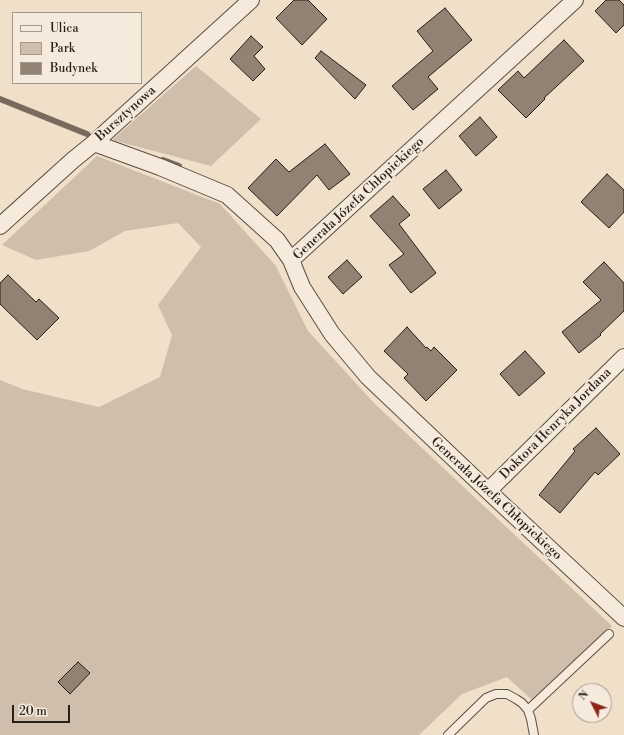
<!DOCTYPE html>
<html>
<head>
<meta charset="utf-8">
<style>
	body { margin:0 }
	#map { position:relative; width:624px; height:735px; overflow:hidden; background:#f0dfc9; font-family:"Libre Bodoni",serif }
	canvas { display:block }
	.legend { position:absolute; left:12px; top:12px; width:130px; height:72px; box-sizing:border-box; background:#f5eadc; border:1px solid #a3998d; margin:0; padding:5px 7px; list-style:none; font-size:12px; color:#281f16 }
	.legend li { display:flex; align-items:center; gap:8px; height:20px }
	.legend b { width:20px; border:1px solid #a3998d }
	.north { position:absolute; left:572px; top:683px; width:40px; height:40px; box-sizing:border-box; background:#f5eadc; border:1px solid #a3998d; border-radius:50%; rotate:312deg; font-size:11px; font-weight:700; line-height:16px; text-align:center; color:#281f16 }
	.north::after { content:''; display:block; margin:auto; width:14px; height:18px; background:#8f2418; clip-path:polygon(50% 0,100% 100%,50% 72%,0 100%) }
	.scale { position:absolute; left:12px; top:705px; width:58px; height:18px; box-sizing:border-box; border:2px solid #281f16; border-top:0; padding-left:5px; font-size:12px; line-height:14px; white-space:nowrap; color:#281f16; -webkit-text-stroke:3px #f5eadc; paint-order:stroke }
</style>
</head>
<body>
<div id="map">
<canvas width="624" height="735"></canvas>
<ul class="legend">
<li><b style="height:5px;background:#f5eadc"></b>Ulica</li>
<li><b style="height:11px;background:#cebeab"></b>Park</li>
<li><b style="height:11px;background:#908373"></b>Budynek</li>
</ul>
<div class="north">N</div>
<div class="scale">20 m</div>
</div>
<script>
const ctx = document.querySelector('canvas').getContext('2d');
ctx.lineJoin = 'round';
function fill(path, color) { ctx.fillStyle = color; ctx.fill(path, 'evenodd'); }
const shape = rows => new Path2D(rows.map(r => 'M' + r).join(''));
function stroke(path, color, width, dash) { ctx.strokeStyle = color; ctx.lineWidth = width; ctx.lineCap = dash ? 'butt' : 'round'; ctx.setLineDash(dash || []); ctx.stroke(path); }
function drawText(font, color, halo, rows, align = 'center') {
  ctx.font = font + ' "Libre Bodoni",serif'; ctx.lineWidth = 4; ctx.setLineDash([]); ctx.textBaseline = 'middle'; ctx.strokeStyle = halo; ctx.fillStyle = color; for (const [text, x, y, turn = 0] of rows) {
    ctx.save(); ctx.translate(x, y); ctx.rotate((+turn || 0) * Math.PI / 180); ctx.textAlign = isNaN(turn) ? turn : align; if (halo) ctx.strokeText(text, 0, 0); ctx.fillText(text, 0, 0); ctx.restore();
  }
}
fill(shape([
	[196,66,261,119,211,166,112,140],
	[97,156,220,204,276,266,308,331,375,404,612,626,533,701,507,677,462,694,419,735,0,735,0,380,22,389,99,407,160,377,172,335,158,305,201,247,178,223,125,231,89,251,36,260,2,245]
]), '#cebeab');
stroke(shape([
	[0,99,87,134],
	[163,160,179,166]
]), '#776b5d', 6);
const building = shape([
	[294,0,308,0,327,19,302,45,276,18,294,0],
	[606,0,619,0,624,5,624,25,616,33,595,11,606,0],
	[445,8,472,40,428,77,438,89,413,110,392,86,433,51,417,31,445,8],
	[251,36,263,47,254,56,265,69,253,81,230,59,251,36],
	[564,40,584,61,544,98,545,99,526,118,498,90,518,71,524,78,564,40],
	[321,51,366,85,355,99,315,58,321,51],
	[480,117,497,137,476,156,459,136,480,117],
	[325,144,350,174,329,190,317,175,277,216,248,188,276,159,289,172,325,144],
	[446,170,462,190,439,209,423,189,446,170],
	[607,174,624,190,624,212,609,228,581,202,607,174],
	[393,196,410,215,399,224,436,273,411,293,389,265,404,254,370,216,393,196],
	[347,260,362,277,343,294,328,277,347,260],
	[604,262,624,283,624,311,600,334,601,335,579,353,562,332,601,300,583,282,604,262],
	[8,275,36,302,39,299,59,318,37,340,0,304,0,283,8,275],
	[407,327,426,348,427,347,431,351,434,347,457,370,426,401,404,378,408,374,384,351,407,327],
	[525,351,545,373,519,396,500,374,525,351],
	[596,428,620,454,598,475,595,472,560,513,539,495,575,451,573,449,596,428],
	[78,662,90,673,70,694,58,682,78,662]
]);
fill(building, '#908373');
stroke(building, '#281f16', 1);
const service = shape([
	[528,710,609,634],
	[448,735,486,698,496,694,507,694,516,699,522,703,528,710,531,719,534,735]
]);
const minor = shape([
	[575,0,291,260,302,287,332,334,368,377,488,491,624,618],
	[94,143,160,167,227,195,277,240,291,260],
	[0,226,73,160,94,143,251,0],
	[488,491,624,357]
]);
stroke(service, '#5a4f43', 10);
stroke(minor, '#5a4f43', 18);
stroke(service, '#f5eadc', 8);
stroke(minor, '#f5eadc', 16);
drawText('13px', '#281f16', '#f5eadc', [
	["Bursztynowa",126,114,-42],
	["Generała Józefa Chłopickiego",359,199,-43],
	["Doktora Henryka Jordana",556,424,-45],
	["Generała Józefa Chłopickiego",496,499,43]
]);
</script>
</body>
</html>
